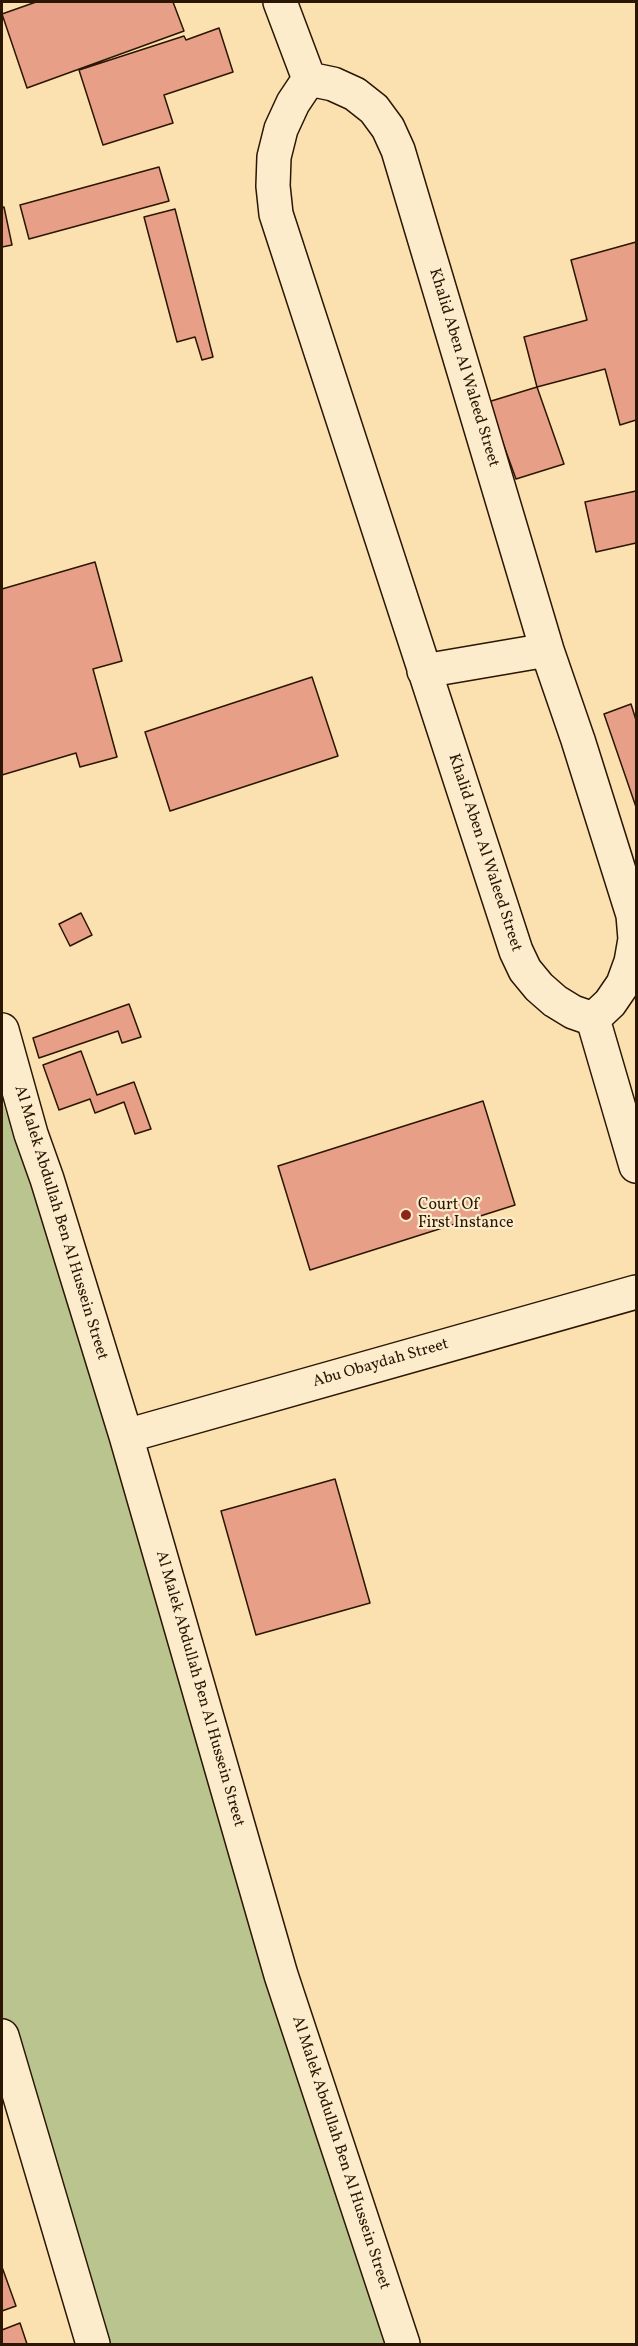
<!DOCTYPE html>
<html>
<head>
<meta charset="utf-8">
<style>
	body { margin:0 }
	#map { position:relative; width:638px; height:2346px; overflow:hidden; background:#fbe1b0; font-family:Vollkorn,serif }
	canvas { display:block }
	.frame { position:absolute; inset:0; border:3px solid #2a1602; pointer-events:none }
</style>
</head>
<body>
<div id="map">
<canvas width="638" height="2346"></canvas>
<div class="frame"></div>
</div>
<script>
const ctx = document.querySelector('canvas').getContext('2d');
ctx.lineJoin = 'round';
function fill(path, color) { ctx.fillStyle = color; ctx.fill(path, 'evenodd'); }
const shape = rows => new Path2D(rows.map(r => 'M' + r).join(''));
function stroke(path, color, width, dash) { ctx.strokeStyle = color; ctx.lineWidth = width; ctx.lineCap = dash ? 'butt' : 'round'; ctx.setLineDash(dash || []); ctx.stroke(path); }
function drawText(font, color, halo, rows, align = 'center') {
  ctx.font = font + ' Vollkorn,serif'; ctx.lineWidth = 4.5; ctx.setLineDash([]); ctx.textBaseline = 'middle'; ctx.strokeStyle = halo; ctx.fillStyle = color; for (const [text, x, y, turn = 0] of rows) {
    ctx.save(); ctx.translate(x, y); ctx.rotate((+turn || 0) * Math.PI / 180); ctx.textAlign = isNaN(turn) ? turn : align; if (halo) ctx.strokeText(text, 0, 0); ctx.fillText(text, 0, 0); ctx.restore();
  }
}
fill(shape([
	[2,1101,124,1449,402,2344,93,2344,2,2030]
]), '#bac48e');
const building = shape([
	[36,2,173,2,184,31,27,88,2,14,36,2],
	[219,28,233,72,164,95,173,123,103,145,79,70,184,36,186,40,219,28],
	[159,167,169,201,29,239,20,205,159,167],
	[4,207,12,245,2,247,2,208,4,207],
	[175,209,213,357,202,360,195,337,177,342,144,217,175,209],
	[636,242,636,420,620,425,605,369,537,387,524,337,587,320,571,260,636,242],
	[537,387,564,464,516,479,488,402,537,387],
	[636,491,636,543,596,552,585,502,636,491],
	[95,562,122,661,93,669,117,757,80,767,76,753,2,775,2,589,95,562],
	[312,677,338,756,170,811,145,732,312,677],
	[631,704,636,720,636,807,604,714,631,704],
	[81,913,92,935,70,946,59,924,81,913],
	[129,1004,141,1037,122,1043,118,1031,39,1058,33,1038,129,1004],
	[81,1051,97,1095,134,1082,151,1129,135,1134,124,1102,95,1113,90,1099,59,1110,43,1065,81,1051],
	[483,1101,515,1205,310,1270,278,1166,483,1101],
	[335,1479,370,1603,256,1635,221,1511,335,1479],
	[2,2267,16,2306,2,2311,2,2267],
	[20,2323,27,2344,2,2344,2,2328,2,2330,20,2323]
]);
fill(building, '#e79f88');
stroke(building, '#2a1602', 1.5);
const secondary = shape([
	[280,2,309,79],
	[309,79,333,84,355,94,374,109,388,128,398,150,547,650,578,740,633,915,635,939,631,962,623,984,610,1003,593,1019],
	[309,79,293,103,281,129,274,157,273,186,276,214,516,951,525,970,539,987,555,1001,573,1012,593,1019],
	[424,671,547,650],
	[593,1019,636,1166],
	[2,1030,31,1134,47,1179,126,1436,281,1975,403,2344],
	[126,1436,636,1292],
	[2,2036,93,2344]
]);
stroke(secondary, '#2a1602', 36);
stroke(secondary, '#fceccc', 33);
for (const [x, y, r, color] of [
	[406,1215,6,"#8f2418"]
]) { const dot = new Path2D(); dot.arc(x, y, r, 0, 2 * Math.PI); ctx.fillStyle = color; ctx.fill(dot); stroke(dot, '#fceccc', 2); }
drawText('16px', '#2a1602', '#fceccc', [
	["Khalid Aben Al Waleed Street",463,368,73],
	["Khalid Aben Al Waleed Street",484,853,72],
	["Al Malek Abdullah Ben Al Hussein Street",60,1223,73],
	["Abu Obaydah Street",381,1364,-16],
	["Al Malek Abdullah Ben Al Hussein Street",199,1689,74],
	["Al Malek Abdullah Ben Al Hussein Street",340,2153,72]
]);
drawText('16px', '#2a1602', '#fceccc', [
	["Court Of",418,1206],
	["First Instance",418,1224]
], 'left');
</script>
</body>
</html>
